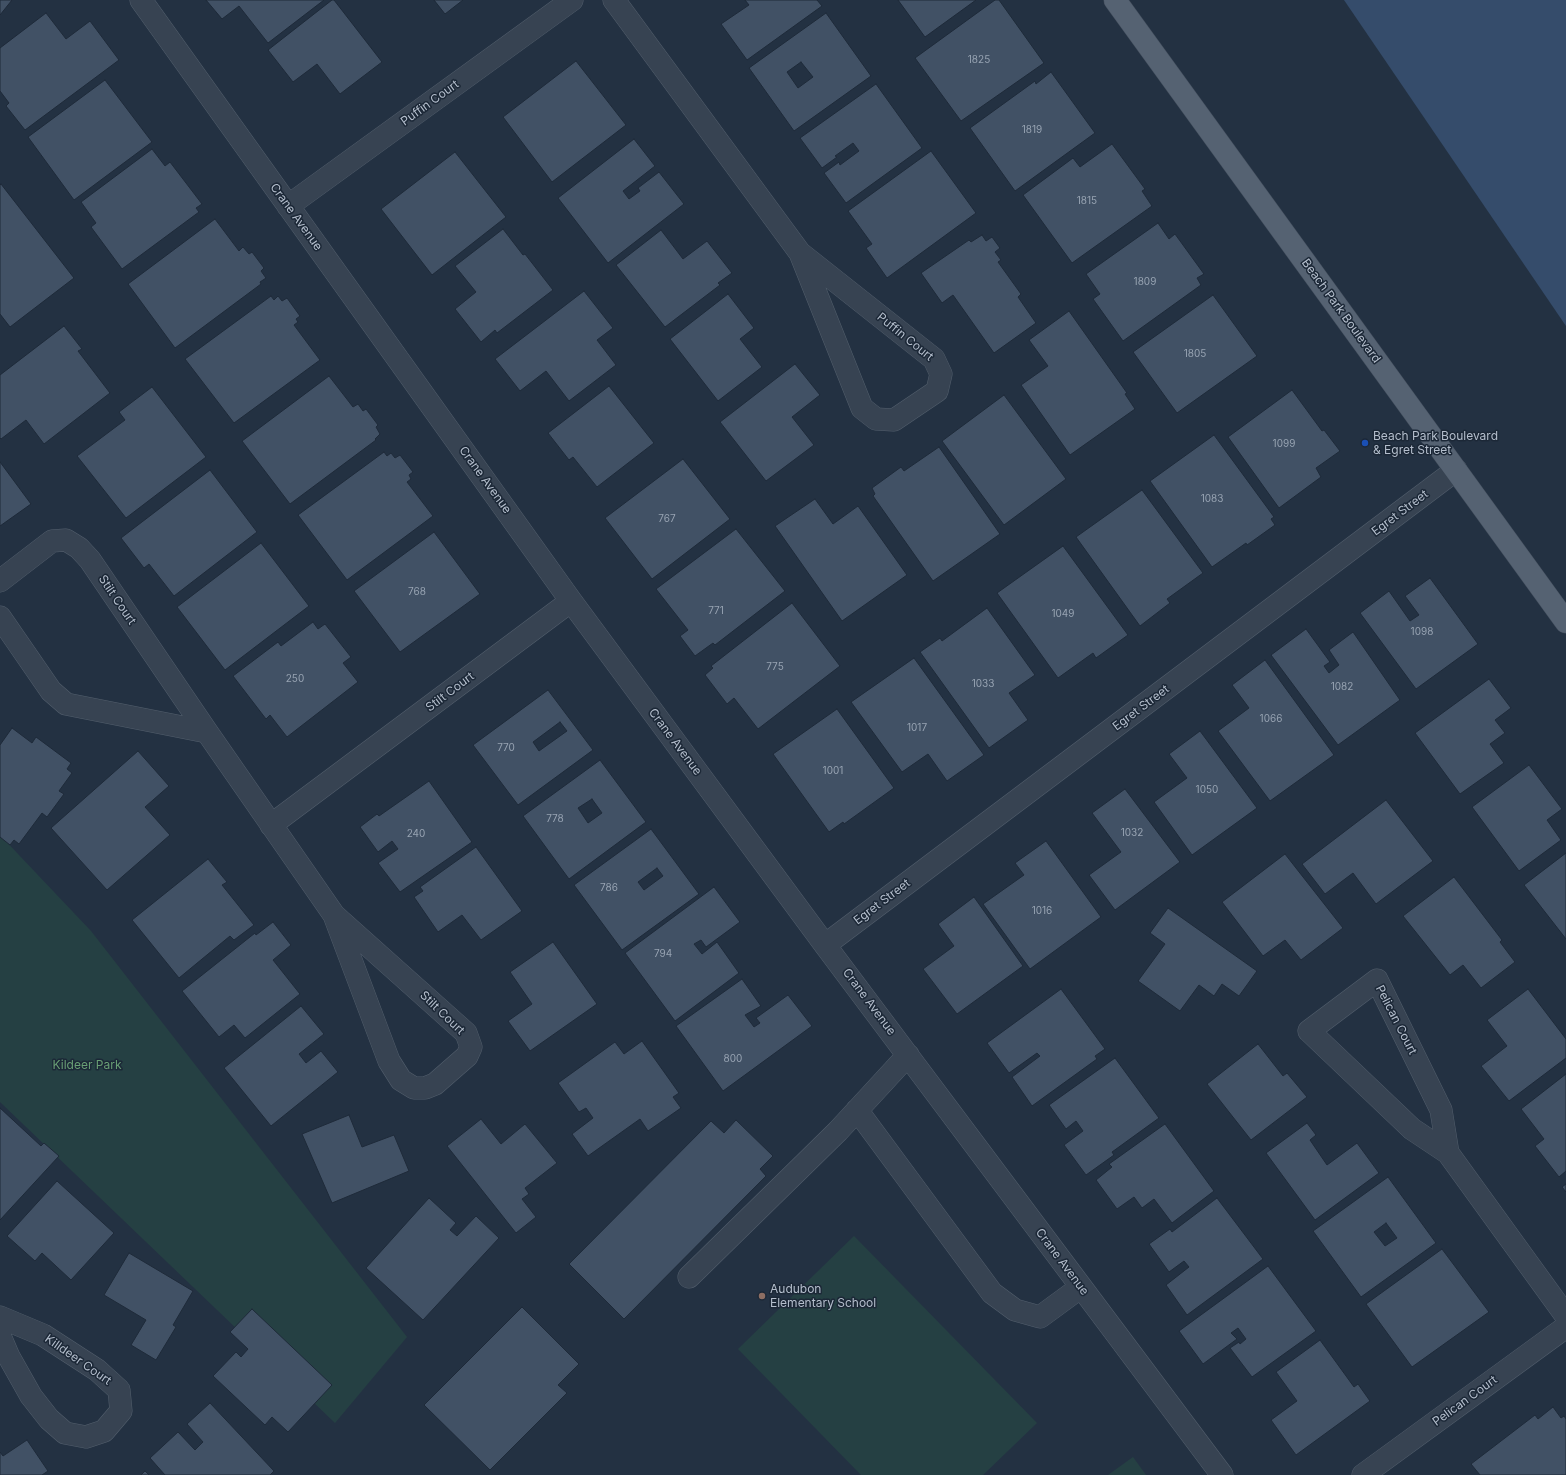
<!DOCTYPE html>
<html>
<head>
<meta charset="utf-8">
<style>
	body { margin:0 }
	canvas { display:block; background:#233142 }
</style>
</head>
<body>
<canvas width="1566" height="1475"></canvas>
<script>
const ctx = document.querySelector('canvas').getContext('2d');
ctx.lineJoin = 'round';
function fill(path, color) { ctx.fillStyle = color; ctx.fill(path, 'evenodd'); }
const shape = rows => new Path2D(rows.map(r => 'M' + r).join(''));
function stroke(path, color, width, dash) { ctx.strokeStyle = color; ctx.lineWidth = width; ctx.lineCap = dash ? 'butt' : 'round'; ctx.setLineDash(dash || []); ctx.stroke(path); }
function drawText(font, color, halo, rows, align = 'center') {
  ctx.font = font + ' Inter,sans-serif'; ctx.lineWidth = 3; ctx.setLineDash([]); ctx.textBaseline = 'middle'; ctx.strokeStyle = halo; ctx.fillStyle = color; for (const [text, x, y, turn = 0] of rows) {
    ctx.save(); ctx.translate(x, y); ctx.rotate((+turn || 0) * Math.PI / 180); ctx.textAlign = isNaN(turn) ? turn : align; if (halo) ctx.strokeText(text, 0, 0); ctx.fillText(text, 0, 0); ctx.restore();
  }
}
fill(shape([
	[0,835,91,931,407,1337,335,1423,0,1102],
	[854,1236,1037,1423,983,1475,861,1475,738,1349],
	[1133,1457,1146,1475,1108,1475]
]), '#254043');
fill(shape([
	[1344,0,1566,0,1566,326]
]), '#354c6b');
const building = shape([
	[0,0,12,0,0,15,0,0],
	[206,0,324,0,268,43,239,6,222,19,206,0],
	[332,0,334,0,382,62,340,94,317,64,293,82,268,50,332,0],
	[434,0,463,0,445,14,434,0],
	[745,0,817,0,822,6,747,60,721,24,749,5,745,0],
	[898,0,976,0,925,37,898,0],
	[995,0,999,0,1044,63,961,121,915,58,995,0],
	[46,13,66,39,90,21,119,60,25,130,6,106,9,103,0,91,0,48,46,13],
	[826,13,871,76,794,131,749,68,826,13],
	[801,62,813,77,798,88,787,72,801,62],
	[576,61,626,125,552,182,503,117,576,61],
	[1051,72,1095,133,1015,191,970,128,1035,81,1036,84,1051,72],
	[105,80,152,142,74,200,28,137,105,80],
	[876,84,922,148,846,203,824,173,839,162,840,165,859,151,853,143,835,156,837,157,822,168,800,138,876,84],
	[634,139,655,166,623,191,629,199,640,191,638,188,659,172,684,204,608,263,558,198,634,139],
	[1112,144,1145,189,1142,191,1152,206,1072,263,1023,195,1073,158,1080,167,1112,144],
	[152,149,165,166,170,162,202,204,196,208,199,212,122,269,91,227,96,223,81,202,152,149],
	[931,151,976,213,887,278,866,248,872,244,848,211,931,151],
	[455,152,506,217,432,275,381,209,455,152],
	[1,184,74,278,10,327,0,314,0,185,1,184],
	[215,219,239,251,243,247,249,254,252,252,264,268,261,271,266,278,260,282,261,284,175,348,128,284,215,219],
	[1158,223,1169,239,1175,234,1204,274,1197,278,1201,285,1123,341,1093,299,1100,294,1086,274,1158,223],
	[503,229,523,255,525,254,553,290,497,333,495,330,481,342,455,309,476,292,455,266,503,229],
	[661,230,683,259,707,241,732,273,718,283,720,285,665,327,616,265,661,230],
	[982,235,986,241,992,237,1000,248,995,252,1001,260,998,262,1021,294,1018,297,1036,323,994,353,953,295,942,303,921,273,969,240,971,242,982,235],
	[584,291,613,328,597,340,616,365,569,401,546,371,520,391,495,359,584,291],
	[728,294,754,328,740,339,762,367,718,401,670,339,728,294],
	[1213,295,1257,356,1177,413,1133,352,1213,295],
	[271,296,274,300,278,296,282,301,287,298,300,316,296,319,298,322,294,325,320,360,234,423,185,359,271,296],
	[1069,311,1127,393,1125,394,1135,409,1070,455,1021,385,1048,366,1029,340,1069,311],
	[64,326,82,349,78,351,110,393,44,444,26,420,1,439,0,438,0,375,64,326],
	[795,364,820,395,792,417,814,445,766,481,720,422,795,364],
	[329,376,353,407,358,404,363,411,366,409,378,425,376,427,380,434,375,439,376,440,290,504,242,441,329,376],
	[609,386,654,443,597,487,573,457,569,460,548,433,609,386],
	[152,387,206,457,126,518,77,456,125,420,119,412,152,387],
	[1292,390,1322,431,1324,430,1340,451,1316,468,1321,477,1279,508,1228,437,1292,390],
	[1004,395,1066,479,1004,525,942,441,1004,395],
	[1214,435,1274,517,1271,519,1275,525,1247,545,1246,543,1212,567,1150,481,1214,435],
	[939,447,1000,534,933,581,873,496,875,494,872,488,901,467,904,471,939,447],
	[384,452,387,456,391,453,395,458,400,455,413,472,409,475,411,479,407,482,433,516,347,580,298,515,384,452],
	[683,459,730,519,652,579,605,518,683,459],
	[0,462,31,504,0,526,0,462],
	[210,470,257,532,174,596,149,564,144,568,121,538,210,470],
	[1142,490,1203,573,1167,599,1170,603,1140,626,1076,537,1142,490],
	[815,499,833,524,858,506,907,575,842,621,775,526,815,499],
	[736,529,785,591,715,645,713,643,695,656,680,636,688,630,656,589,736,529],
	[434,532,480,594,400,652,354,591,434,532],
	[261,543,309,606,225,670,177,607,261,543],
	[1063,546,1128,635,1096,658,1093,653,1058,678,997,593,1063,546],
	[1430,578,1478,644,1416,689,1360,613,1389,591,1410,621,1419,615,1405,596,1430,578],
	[792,603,840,666,758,729,734,698,727,704,705,675,713,668,711,666,792,603],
	[987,608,1035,675,1009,693,1028,720,989,748,920,652,940,638,942,641,987,608],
	[313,622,318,629,325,624,351,657,343,663,358,682,287,737,270,715,266,719,233,676,278,642,281,646,313,622],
	[1306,629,1330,662,1324,666,1329,673,1339,665,1329,650,1353,632,1400,700,1338,745,1271,655,1306,629],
	[914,658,984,755,947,781,928,754,902,772,851,702,914,658],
	[1265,660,1334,755,1270,801,1218,731,1249,708,1232,685,1265,660],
	[1489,679,1511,708,1495,720,1505,733,1490,744,1504,763,1460,794,1415,733,1489,679],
	[548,690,593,750,518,805,473,745,548,690],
	[560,722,567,731,539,751,533,742,560,722],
	[837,709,894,788,844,824,843,822,829,832,773,754,837,709],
	[12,728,32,743,36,737,71,763,67,769,72,773,59,791,64,794,47,817,42,813,19,844,14,840,10,845,0,837,0,745,12,728],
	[1200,731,1257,808,1192,855,1154,802,1187,778,1169,754,1200,731],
	[138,751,169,786,145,807,170,835,107,890,51,828,138,751],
	[600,760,646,822,569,879,523,816,600,760],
	[592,799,602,813,588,823,578,808,592,799],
	[1529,765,1562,809,1547,820,1561,840,1519,871,1472,807,1529,765],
	[429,781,472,842,400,892,378,863,398,849,392,841,378,852,360,827,377,814,379,816,429,781],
	[1125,789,1180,862,1115,910,1089,875,1121,852,1092,813,1125,789],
	[1386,800,1433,861,1376,904,1353,873,1325,894,1302,864,1386,800],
	[651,829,699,894,622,950,574,885,651,829],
	[657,868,663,876,644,890,638,882,657,868],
	[1046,841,1101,917,1030,969,983,904,1024,875,1015,863,1046,841],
	[476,847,522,911,481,940,462,915,438,932,414,897,423,891,420,887,476,847],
	[1566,853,1566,939,1524,885,1566,853],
	[1285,854,1343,928,1301,960,1285,940,1263,956,1222,902,1285,854],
	[208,859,227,882,222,885,254,925,234,940,230,936,179,978,132,920,208,859],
	[1454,877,1502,940,1500,942,1515,962,1481,988,1463,965,1450,975,1403,916,1454,877],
	[714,887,740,922,706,947,701,940,694,944,702,954,717,942,739,973,675,1021,625,953,714,887],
	[974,897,1023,966,957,1014,923,969,954,946,938,924,974,897],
	[1168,908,1257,971,1239,996,1222,984,1214,996,1199,985,1180,1011,1138,981,1165,944,1150,933,1168,908],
	[273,922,291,945,273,960,300,994,245,1038,234,1025,219,1037,182,991,255,933,256,935,273,922],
	[553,942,597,1004,530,1051,508,1021,532,1004,510,972,553,942],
	[742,979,761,1006,745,1015,754,1027,760,1023,756,1018,788,995,812,1026,723,1091,676,1026,742,979],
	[1061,989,1105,1049,1095,1056,1097,1059,1032,1106,1012,1077,1040,1056,1037,1053,1009,1073,987,1043,1061,989],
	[1528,989,1566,1039,1566,1058,1509,1101,1481,1066,1507,1046,1487,1020,1528,989],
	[301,1006,324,1034,299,1054,306,1063,321,1051,338,1072,271,1126,224,1068,301,1006],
	[642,1041,679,1093,673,1097,681,1108,648,1131,640,1119,588,1156,572,1134,593,1118,586,1108,579,1112,558,1083,615,1042,624,1054,642,1041],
	[1258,1044,1283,1076,1287,1073,1307,1097,1251,1140,1207,1084,1258,1044],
	[1115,1058,1159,1118,1112,1152,1114,1155,1086,1175,1064,1145,1083,1131,1076,1121,1066,1129,1049,1105,1115,1058],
	[1566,1074,1566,1171,1559,1177,1535,1146,1544,1139,1521,1109,1566,1074],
	[0,1108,41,1146,44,1143,59,1156,0,1220,0,1108],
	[349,1115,362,1147,394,1135,409,1171,332,1203,302,1134,349,1115],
	[481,1119,501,1144,525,1124,557,1163,525,1188,529,1194,522,1199,536,1217,516,1233,447,1146,481,1119],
	[736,1120,773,1156,760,1169,766,1176,624,1319,569,1264,711,1121,724,1133,736,1120],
	[1307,1123,1316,1135,1310,1140,1327,1165,1357,1143,1379,1173,1315,1220,1266,1153,1307,1123],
	[1165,1124,1214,1191,1172,1223,1154,1199,1142,1208,1134,1197,1117,1209,1096,1180,1112,1167,1109,1164,1165,1124],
	[1388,1177,1436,1243,1361,1297,1313,1231,1388,1177],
	[1386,1223,1397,1238,1385,1246,1374,1232,1386,1223],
	[57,1181,114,1233,71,1280,42,1253,35,1261,7,1236,57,1181],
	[1566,1184,1566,1192,1562,1187,1566,1184],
	[429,1198,456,1223,450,1230,457,1236,476,1216,499,1238,423,1320,366,1268,429,1198],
	[1217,1198,1263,1259,1187,1315,1166,1285,1189,1267,1184,1261,1169,1272,1149,1244,1170,1229,1172,1232,1217,1198],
	[1442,1249,1489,1312,1412,1367,1366,1304,1442,1249],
	[129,1253,193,1291,173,1325,176,1327,156,1360,131,1345,146,1320,104,1295,129,1253],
	[1268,1266,1316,1331,1252,1377,1230,1348,1239,1342,1240,1344,1246,1339,1238,1328,1231,1333,1237,1339,1203,1364,1179,1331,1268,1266],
	[522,1307,579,1364,558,1385,567,1393,490,1470,424,1405,522,1307],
	[252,1309,332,1385,288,1432,272,1417,265,1425,213,1376,236,1352,241,1357,248,1349,230,1332,252,1309],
	[1320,1340,1354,1387,1358,1384,1370,1401,1296,1455,1271,1420,1297,1401,1276,1372,1320,1340],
	[210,1403,274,1471,270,1475,165,1475,150,1458,178,1432,195,1450,203,1442,187,1424,210,1403],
	[1553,1407,1561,1418,1564,1416,1566,1419,1566,1475,1480,1475,1471,1464,1535,1415,1538,1419,1553,1407],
	[27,1440,48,1471,42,1475,0,1475,0,1452,3,1456,27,1440],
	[145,1471,149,1475,141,1475,145,1471]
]);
fill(building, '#415165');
stroke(building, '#1e2a39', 1);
const minor = shape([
	[141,0,571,601,825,945,1222,1475],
	[614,0,800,253,862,408,876,419,894,420,937,391,941,374,934,359,800,253],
	[288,206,572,0],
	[0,581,52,541,66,540,79,548,90,560,207,732,334,915,466,1033,471,1047,467,1056,435,1084,425,1088,414,1088,401,1080,389,1061,334,915],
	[0,617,51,691,66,704,207,732],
	[271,825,571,601],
	[825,945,1456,470],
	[857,1110,992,1293,1015,1310,1040,1317,1081,1287],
	[1448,1153,1441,1110,1377,980,1309,1031,1412,1129,1448,1153,1566,1316],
	[689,1277,838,1131,908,1055],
	[0,1317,43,1335,97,1370,119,1390,121,1411,104,1431,86,1437,65,1433,49,1419,31,1396,9,1357,0,1336],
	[1363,1475,1566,1327]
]);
const major = shape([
	[1115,0,1566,622]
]);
stroke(minor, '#525e6c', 23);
stroke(major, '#414c5b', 23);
stroke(minor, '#374352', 22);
stroke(major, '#556272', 22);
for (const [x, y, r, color] of [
	[1365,443,4,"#1a4fb4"],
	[762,1296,4,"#8d6e63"]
]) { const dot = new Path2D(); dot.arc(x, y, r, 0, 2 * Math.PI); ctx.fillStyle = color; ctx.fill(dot); stroke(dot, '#1c2837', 1.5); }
drawText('10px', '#97a3b2', null, [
	["1825",979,60],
	["1819",1032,130],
	["1815",1087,201],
	["1809",1145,282],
	["1805",1195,354],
	["1099",1284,444],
	["1083",1212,499],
	["767",667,519],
	["768",417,592],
	["771",716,611],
	["1049",1063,614],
	["1098",1422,632],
	["775",775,667],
	["250",295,679],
	["1033",983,684],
	["1082",1342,687],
	["1066",1271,719],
	["1017",917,728],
	["770",506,748],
	["1001",833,771],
	["1050",1207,790],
	["778",555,819],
	["1032",1132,833],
	["240",416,834],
	["786",609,888],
	["1016",1042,911],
	["794",663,954],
	["800",733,1059]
]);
drawText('12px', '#b4becc', '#1c2837', [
	["Puffin Court",430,103,-36],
	["Crane Avenue",296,217,54],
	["Beach Park Boulevard",1341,311,54],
	["Puffin Court",905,337,39],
	["Crane Avenue",485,480,54],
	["Egret Street",1400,513,-37],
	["Stilt Court",117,600,56],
	["Stilt Court",450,692,-37],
	["Egret Street",1141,708,-37],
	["Crane Avenue",675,742,53],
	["Egret Street",882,902,-37],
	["Crane Avenue",869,1002,53],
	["Stilt Court",442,1013,44],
	["Pelican Court",1396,1020,63],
	["Crane Avenue",1062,1262,53],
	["Killdeer Court",78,1360,35],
	["Pelican Court",1465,1401,-36]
]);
drawText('12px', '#b4becc', '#1c2837', [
	["Beach Park Boulevard",1373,436],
	["& Egret Street",1373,450],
	["Audubon",770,1289],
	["Elementary School",770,1303]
], 'left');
drawText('12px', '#699f75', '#1c2837', [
	["Kildeer Park",87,1065]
]);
</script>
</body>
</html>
